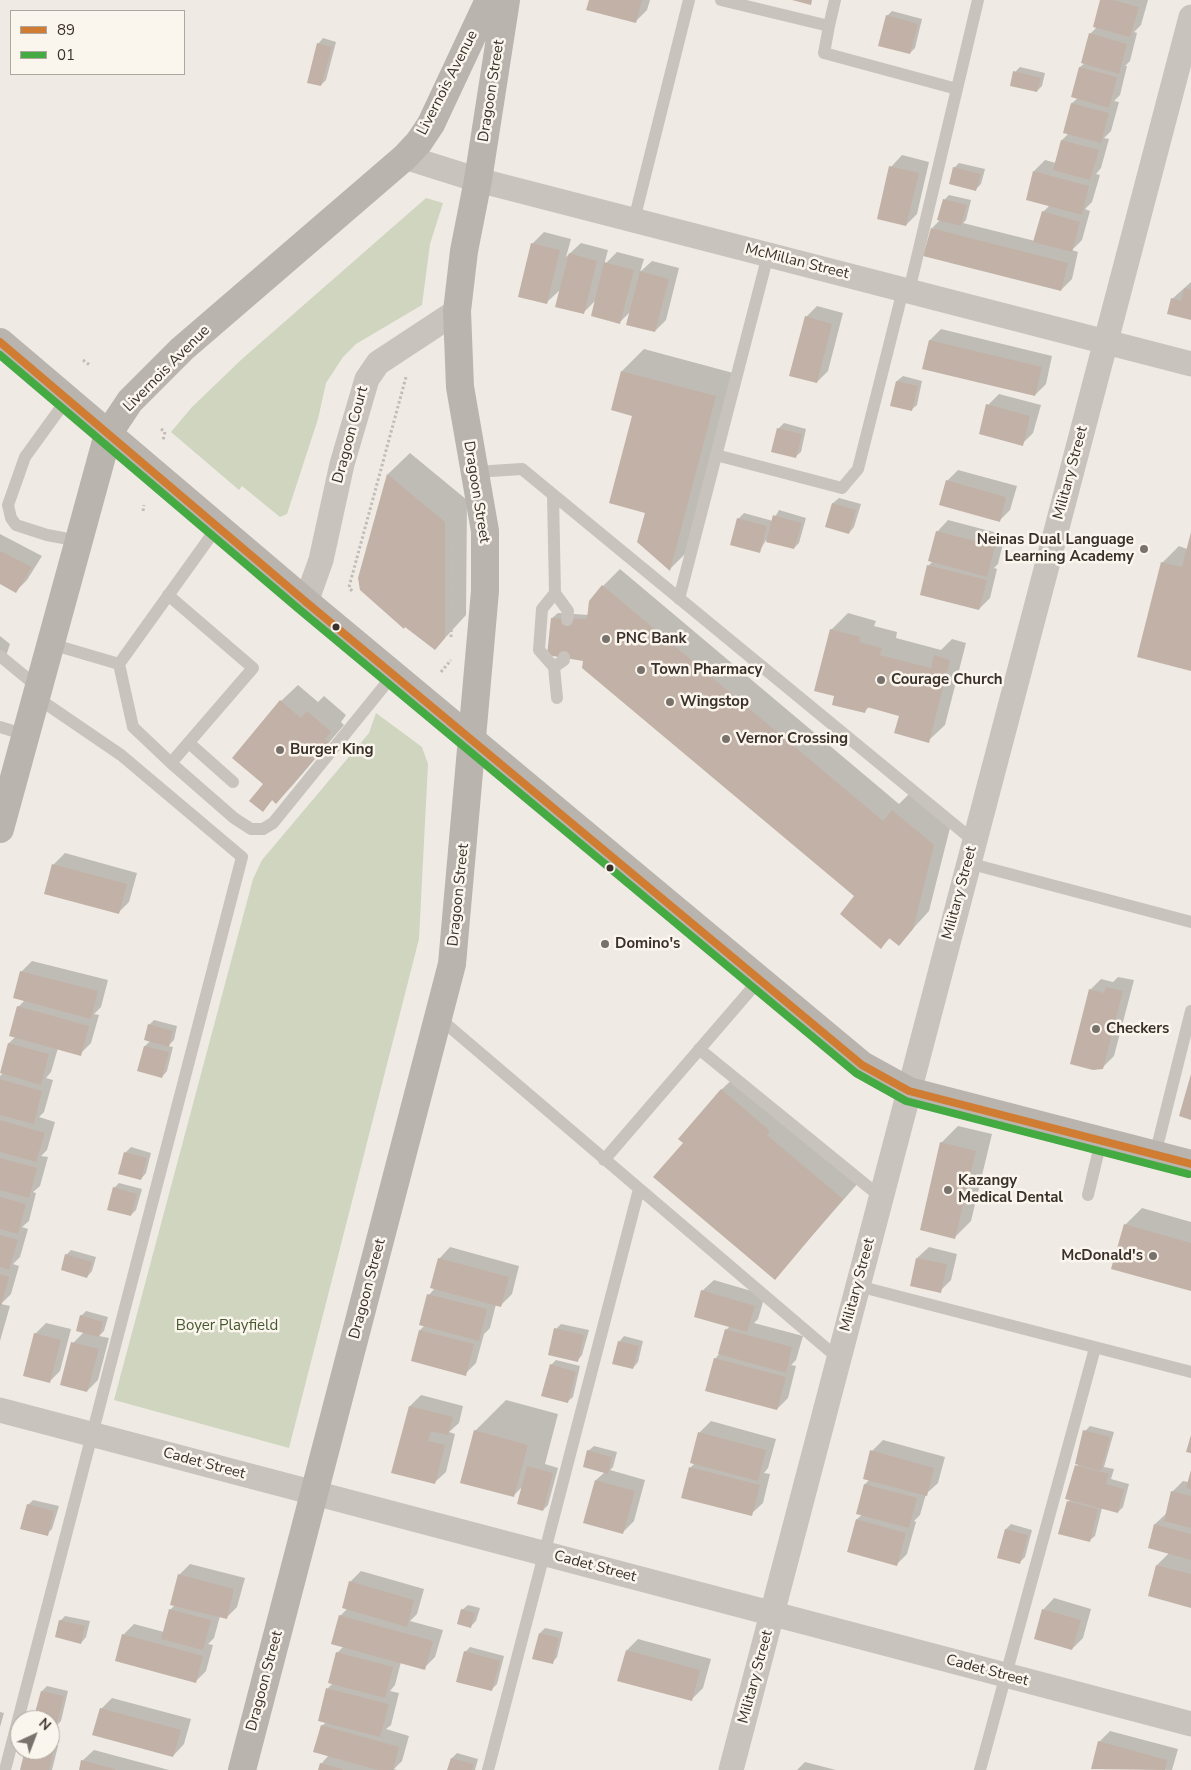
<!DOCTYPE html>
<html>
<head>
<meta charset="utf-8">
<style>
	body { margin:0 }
	#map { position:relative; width:1191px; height:1770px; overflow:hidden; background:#efebe4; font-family:"Nunito Sans",sans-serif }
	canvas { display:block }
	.legend { position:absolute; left:10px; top:10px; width:175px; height:65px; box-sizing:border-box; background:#faf5ed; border:1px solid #ada79f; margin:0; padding:6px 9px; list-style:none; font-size:15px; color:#3a312b }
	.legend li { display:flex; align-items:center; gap:10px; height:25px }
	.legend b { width:25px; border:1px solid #ada79f }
	.north { position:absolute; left:10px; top:1710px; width:50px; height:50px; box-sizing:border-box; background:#faf5ed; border:1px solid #ada79f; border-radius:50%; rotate:43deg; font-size:14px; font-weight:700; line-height:20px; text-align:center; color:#3a312b }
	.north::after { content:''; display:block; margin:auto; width:18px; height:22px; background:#79726c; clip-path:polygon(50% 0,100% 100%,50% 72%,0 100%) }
</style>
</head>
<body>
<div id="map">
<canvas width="1191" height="1770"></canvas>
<ul class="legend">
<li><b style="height:6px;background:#d07c32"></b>89</li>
<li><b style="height:6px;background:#44aa42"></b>01</li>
</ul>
<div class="north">N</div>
</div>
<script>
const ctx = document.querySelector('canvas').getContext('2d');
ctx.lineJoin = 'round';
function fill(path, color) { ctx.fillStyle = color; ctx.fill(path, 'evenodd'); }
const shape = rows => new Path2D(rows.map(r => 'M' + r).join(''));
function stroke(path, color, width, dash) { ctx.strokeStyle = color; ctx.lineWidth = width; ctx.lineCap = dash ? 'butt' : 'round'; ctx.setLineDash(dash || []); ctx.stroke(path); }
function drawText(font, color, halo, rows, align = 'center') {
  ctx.font = font + ' "Nunito Sans",sans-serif'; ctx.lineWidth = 5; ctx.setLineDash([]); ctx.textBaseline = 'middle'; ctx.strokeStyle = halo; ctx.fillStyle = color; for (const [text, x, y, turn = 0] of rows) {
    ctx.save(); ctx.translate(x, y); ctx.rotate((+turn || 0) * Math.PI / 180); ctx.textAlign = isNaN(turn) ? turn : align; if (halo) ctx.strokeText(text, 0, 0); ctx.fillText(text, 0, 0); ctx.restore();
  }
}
fill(shape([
	[426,198,443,203,430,244,422,305,356,344,343,357,326,383,318,419,287,514,280,517,242,486,239,490,171,432,192,407,242,359],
	[376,713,422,747,428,764,419,939,289,1448,114,1400,253,879,262,860,369,733]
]), '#cfd5bf');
fill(shape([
	[590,0,650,0,647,10,636,21],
	[1101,0,1148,0,1141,25,1134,32,1137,33,1130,61,1125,66,1127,66,1120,95,1114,101,1119,102,1111,131,1104,138,1109,139,1101,168,1096,174,1100,175,1092,202,1085,209,1090,211,1082,240,1072,250,1078,252,1072,279,1061,290,932,228,941,219,944,200,949,195,971,200,966,220,963,223,1035,241,1043,212,1050,205,1034,171,1045,160,1056,163,1062,140,1069,133,1064,132,1072,103,1078,98,1072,96,1080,67,1085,63,1090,34,1097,27],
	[892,11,922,19,915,48,910,53,887,16],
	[323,38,336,42,326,80,321,85,318,44],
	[1020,67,1045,73,1042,86,1037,91,1015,72],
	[902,155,929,162,917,214,906,225,891,167],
	[959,163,985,169,981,184,976,189,954,168],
	[544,232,571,239,566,257,581,243,608,250,604,265,617,252,644,259,640,272,652,261,679,268,666,320,655,331,631,311,620,322,596,300,583,313,561,289,546,303,532,244],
	[1191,282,1191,319,1172,299],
	[817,306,843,313,828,371,817,382,806,317],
	[941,329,1052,356,1046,384,1035,395,924,368,930,340],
	[644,349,737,374,691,548,670,569,646,512,634,415,622,371],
	[903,376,922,381,917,405,911,410,897,381],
	[999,394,1041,405,1033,433,1022,444,988,405],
	[784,423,806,429,801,452,795,457,772,451,779,428],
	[410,453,467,500,466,615,435,649,359,579,388,474],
	[958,470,1017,486,1010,510,999,521,947,481],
	[839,498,861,504,854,527,849,533,827,527,833,503],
	[779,510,806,518,799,543,794,548,766,540,759,552,738,519,744,513,773,521],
	[948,520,1005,535,998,564,994,568,997,569,990,598,979,609,928,566,933,561,937,532],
	[0,534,42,556,27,580,16,591,0,583],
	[1191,534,1191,669,1162,563,1179,546,1187,549],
	[620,569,899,804,909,794,950,828,929,911,899,944,891,937,881,947,856,896,585,658,552,618,558,613,589,615,603,586],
	[848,613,876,621,874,626,897,632,896,638,941,650,952,639,966,643,945,725,928,741,901,715,869,707,864,712,836,695,831,630],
	[0,636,10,644,5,659,0,664],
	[298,685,318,702,324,696,346,715,341,722,344,725,292,786,276,802,273,799,262,810,265,784,281,701],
	[65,853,137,873,129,902,118,913,46,893,54,864],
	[32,961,108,980,101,1007,94,1014,99,1015,91,1043,80,1054,58,1048,51,1072,46,1078,53,1080,44,1112,39,1117,55,1122,47,1150,41,1156,48,1157,40,1186,33,1192,36,1193,29,1221,22,1227,28,1229,20,1257,13,1264,19,1266,11,1294,1,1304,10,1306,0,1341,0,1076,3,1073,9,1043,16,1036,18,1007,25,1000,21,972],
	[1118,977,1134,980,1114,1056,1103,1067,1090,990,1101,979,1113,982],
	[154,1020,177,1026,174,1040,168,1046,173,1047,167,1071,162,1077,139,1070,145,1046,151,1040,149,1025],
	[738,1074,859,1182,775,1278,684,1142,721,1090],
	[958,1126,992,1134,971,1221,955,1237,941,1143],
	[131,1147,151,1153,146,1173,141,1179,120,1173,126,1152],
	[119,1183,142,1189,136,1210,131,1215,114,1188],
	[1142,1208,1191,1222,1191,1290,1125,1225],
	[450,1247,519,1266,512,1294,501,1305,496,1304,490,1328,484,1334,476,1363,465,1374,420,1330,425,1325,429,1295,435,1288,439,1259],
	[929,1247,957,1254,951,1280,940,1291,917,1258],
	[71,1250,96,1257,92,1271,87,1277,66,1255],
	[714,1280,765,1295,758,1319,754,1323,803,1336,796,1360,791,1365,796,1366,788,1398,777,1409,715,1359,719,1354,726,1330,730,1326,702,1291],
	[86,1311,108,1317,104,1331,99,1336,109,1338,98,1380,87,1391,73,1343,84,1332,81,1316],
	[46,1323,71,1329,60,1371,49,1382,35,1334],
	[561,1324,589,1330,582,1355,577,1361,556,1329],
	[624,1336,643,1341,638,1362,633,1368,619,1342],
	[556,1360,580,1366,573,1397,567,1402,551,1365],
	[421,1395,463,1406,459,1423,449,1432,455,1434,446,1472,434,1483,410,1406],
	[506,1400,558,1414,545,1464,558,1468,548,1505,543,1510,523,1486,514,1495,475,1431],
	[711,1421,776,1439,768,1468,764,1473,770,1474,763,1503,751,1514,690,1468,695,1463,692,1462,700,1432],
	[1090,1426,1114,1432,1104,1467,1114,1469,1111,1479,1129,1484,1123,1507,1118,1512,1102,1508,1095,1536,1089,1541,1068,1502,1071,1499,1085,1431],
	[883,1440,945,1457,938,1483,926,1494,920,1515,914,1521,916,1522,907,1554,896,1565,857,1519,863,1514,858,1513,865,1484,870,1479,872,1451],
	[594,1446,617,1452,613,1467,610,1470,645,1480,634,1521,623,1532,596,1480,605,1472,588,1451],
	[1191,1472,1191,1606,1157,1565,1169,1553,1155,1524,1167,1513,1172,1492,1183,1481,1188,1482],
	[33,1500,59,1506,52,1529,47,1534,28,1505],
	[1011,1524,1032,1530,1025,1557,1019,1563,999,1557,1006,1529],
	[190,1564,245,1578,237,1607,226,1618,220,1616,214,1638,208,1644,213,1645,206,1671,195,1682,123,1635,134,1624,164,1632,170,1610,175,1605,179,1575],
	[361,1571,424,1589,417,1614,410,1621,443,1630,435,1657,424,1668,401,1662,395,1685,390,1691,399,1693,391,1725,386,1729,409,1736,402,1761,394,1769,397,1770,319,1770,321,1764,329,1755,322,1726,326,1722,320,1720,328,1688,333,1683,337,1653,344,1646,340,1616,347,1609,350,1582],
	[1054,1598,1091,1609,1083,1638,1072,1649,1043,1610],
	[468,1605,480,1608,476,1621,471,1626,462,1610],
	[65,1616,90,1621,86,1637,81,1643,60,1621],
	[545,1628,563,1632,557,1657,552,1663,540,1633],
	[638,1639,711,1659,703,1688,692,1699,627,1650],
	[470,1647,504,1656,497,1684,491,1690,465,1652],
	[47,1686,68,1691,61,1721,55,1727,50,1725,50,1720,35,1720,42,1691],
	[112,1698,191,1719,184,1744,173,1756,101,1709],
	[0,1712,4,1713,0,1727],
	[1110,1731,1178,1749,1172,1770,1092,1768,1099,1742],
	[50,1744,58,1746,52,1770,21,1770,26,1750,50,1750],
	[94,1750,169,1770,80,1770,82,1761],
	[457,1753,478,1759,475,1770,449,1770,452,1758],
	[805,1762,836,1770,797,1770]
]), '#0003');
fill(shape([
	[589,0,642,0,636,23,586,10],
	[792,0,812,0,811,5],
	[1100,0,1113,0,1139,7,1130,37,1093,27],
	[886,15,918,24,910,54,878,46],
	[1089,33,1127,44,1119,74,1081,63],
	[317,43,332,47,321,86,307,83],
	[1079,67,1117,77,1109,108,1071,97],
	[1013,71,1041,78,1037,92,1010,86],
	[1071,103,1109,113,1101,143,1063,133],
	[1061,140,1099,150,1090,180,1053,170],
	[889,166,919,173,906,226,877,219],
	[953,167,981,174,976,191,949,184],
	[1033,171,1089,186,1082,215,1026,200],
	[943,199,967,205,961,226,937,220],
	[1042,211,1080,222,1072,252,1033,242],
	[931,228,1068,263,1061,291,923,256],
	[531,243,560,250,547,304,518,297],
	[569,253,597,261,584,314,555,307],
	[604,262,634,270,620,324,591,316],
	[640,271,669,279,655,332,626,325],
	[1184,288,1191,289,1191,320,1167,314,1171,298,1181,301],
	[805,316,832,324,817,383,789,376],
	[929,340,1042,367,1035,396,922,369],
	[621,371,716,396,670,571,637,542,645,513,609,503,632,416,611,410],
	[896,381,918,386,912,411,890,406],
	[986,404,1030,416,1023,446,979,434],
	[777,428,802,434,796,458,771,452],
	[387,474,445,522,445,638,435,650,405,627,404,629,360,590,358,578],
	[946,480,1006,497,1000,522,939,505],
	[832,503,856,510,849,534,825,527],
	[773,515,802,523,794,549,766,542],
	[737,518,767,526,760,553,730,545],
	[936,531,995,546,987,577,928,561],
	[1191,532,1191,671,1137,657,1161,562,1182,567],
	[0,551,32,567,16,593,0,584],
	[927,565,987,580,979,610,920,595],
	[602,585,883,821,892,810,934,845,913,929,899,946,889,938,881,949,840,914,854,896,582,668,583,661,547,655,551,618,587,619,589,601],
	[830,629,860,637,859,642,882,648,880,655,931,668,934,655,950,660,929,743,894,733,899,716,867,707,865,713,832,705,834,696,814,691],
	[280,700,301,718,307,711,331,732,325,739,329,742,276,804,272,800,263,812,249,801,263,784,232,758],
	[52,864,127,884,119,914,44,894],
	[20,971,98,991,91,1019,13,998],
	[1106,987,1123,991,1103,1069,1093,1070,1070,1064,1089,989,1104,993],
	[17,1006,89,1026,81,1056,9,1036],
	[148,1024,173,1031,169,1047,144,1040],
	[8,1043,49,1054,41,1085,0,1073],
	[144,1046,169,1052,162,1078,137,1071],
	[1191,1074,1191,1120,1179,1116],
	[0,1079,42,1091,34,1124,0,1115],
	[721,1089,770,1131,767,1135,843,1199,775,1280,653,1177,683,1143,678,1139],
	[0,1120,45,1133,36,1162,0,1152],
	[940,1142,976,1151,955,1239,920,1230],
	[124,1152,147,1158,141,1180,118,1174],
	[0,1158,37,1168,29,1198,0,1190],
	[113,1187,137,1194,131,1216,107,1210],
	[0,1197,26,1204,18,1234,0,1229],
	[1124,1224,1191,1243,1191,1291,1111,1269],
	[0,1235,18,1240,9,1270,0,1267],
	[65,1254,92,1262,87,1278,61,1270],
	[438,1258,509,1277,501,1307,430,1288],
	[916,1258,947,1264,941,1293,910,1286],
	[0,1274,9,1277,1,1306,0,1306],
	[701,1290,755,1306,747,1332,694,1317],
	[427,1294,487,1309,479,1341,419,1325],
	[80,1315,103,1322,99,1337,76,1331],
	[554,1328,584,1335,578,1362,548,1355],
	[725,1329,792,1347,786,1373,718,1354],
	[419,1330,474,1344,466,1376,411,1361],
	[34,1333,61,1340,50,1383,23,1376],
	[618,1341,639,1346,633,1369,612,1364],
	[71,1342,99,1349,87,1392,60,1385],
	[714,1358,786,1377,777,1410,705,1391],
	[550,1364,576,1372,568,1403,541,1396],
	[409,1406,453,1417,448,1435,431,1431,428,1441,445,1445,435,1484,391,1473],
	[474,1430,528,1445,514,1497,460,1483],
	[1083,1430,1110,1437,1101,1471,1075,1464],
	[698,1432,766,1450,758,1481,690,1463],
	[1191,1435,1191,1453,1186,1452],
	[587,1450,612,1457,608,1474,583,1467],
	[870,1450,934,1468,927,1496,863,1479],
	[1075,1465,1109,1474,1106,1484,1124,1489,1118,1513,1065,1499],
	[527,1466,553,1473,543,1511,517,1504],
	[689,1467,760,1485,752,1516,681,1498],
	[1191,1470,1191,1489,1186,1488],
	[595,1480,635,1491,623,1534,583,1523],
	[864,1484,917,1498,909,1528,856,1514],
	[1171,1491,1191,1496,1191,1528,1164,1521],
	[1067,1501,1098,1509,1090,1542,1058,1534],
	[27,1504,54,1511,48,1536,20,1529],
	[856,1519,906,1533,897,1566,847,1552],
	[1154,1524,1191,1534,1191,1560,1148,1548],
	[1005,1529,1028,1535,1020,1564,997,1558],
	[1156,1565,1191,1574,1191,1608,1148,1596],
	[178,1574,234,1589,227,1619,170,1605],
	[349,1581,414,1600,407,1627,342,1608],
	[169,1609,211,1620,203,1650,161,1639],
	[461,1609,475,1613,471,1628,457,1624],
	[1042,1609,1081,1620,1072,1650,1034,1639],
	[339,1615,433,1641,425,1670,331,1644],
	[59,1620,85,1626,81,1644,55,1637],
	[539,1633,559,1638,553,1664,532,1659],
	[122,1634,203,1656,196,1683,115,1661],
	[626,1650,700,1670,692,1701,617,1681],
	[464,1651,500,1661,492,1691,456,1682],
	[336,1652,393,1667,385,1698,328,1683],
	[326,1688,389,1704,380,1737,318,1721],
	[41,1691,64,1696,56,1728,50,1727,50,1720,33,1720],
	[100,1708,181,1730,173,1757,92,1735],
	[321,1725,399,1747,393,1770,378,1770,313,1752],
	[1098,1741,1167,1760,1165,1770,1091,1769],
	[25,1750,53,1751,49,1770,20,1770],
	[451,1758,474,1764,472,1770,447,1770],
	[81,1760,115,1769,115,1770,79,1770],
	[320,1763,343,1769,343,1770,318,1770]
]), '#c2b1a6');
stroke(shape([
	[83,360,91,366],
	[161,429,165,432,163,440],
	[143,511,144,505],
	[352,591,349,587,406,377],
	[451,637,454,523],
	[441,672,451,660]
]), '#c1bcb6', 3, [2.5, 2.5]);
stroke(shape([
	[721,0,829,26,824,53,957,89],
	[829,26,835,0],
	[634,220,689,0],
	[909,291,978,0],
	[67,399,25,457,8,505,11,518,16,525,47,535,79,541],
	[716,455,842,488,858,469,903,290],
	[475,472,522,469,974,841],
	[553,495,555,593,542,609,539,650,554,667,557,698],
	[555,593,568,611,567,620],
	[168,595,253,668,171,763],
	[679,599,768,255],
	[51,644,119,664,218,526],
	[0,656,39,688],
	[119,664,133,727,171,763,234,818,251,829,263,829,273,823,393,675],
	[554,667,564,660,564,657],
	[0,727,26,735],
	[189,743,233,782],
	[968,863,1191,922],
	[438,1017,839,1359],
	[699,1049,882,1198],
	[1155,1155,1191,1011],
	[604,1160,760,979],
	[1088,1195,1101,1141],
	[858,1286,1191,1372],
	[5,1770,242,857,121,755,36,697],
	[488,1770,639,1189],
	[980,1770,1095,1348]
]), '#c9c3bd', 12);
stroke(shape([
	[405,157,478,180,1191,364],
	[306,602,321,560,342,464,367,379,378,363,457,311],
	[0,1410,1191,1724],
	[731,1770,1191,17]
]), '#c9c3bd', 25);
stroke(shape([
	[0,342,306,602,862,1065,909,1091,1191,1164],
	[0,829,108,434,130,401,182,349,405,157,419,142,431,124,489,0],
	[242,1770,452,964,485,591,485,531,460,387,457,311,464,251,478,180,506,0]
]), '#b9b4ae', 28);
stroke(shape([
	[0,342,306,602,862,1065,909,1091,1191,1164]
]), '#d07c32', 8);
stroke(shape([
	[0,355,300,610,856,1073,906,1101,1188,1174]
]), '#44aa42', 8);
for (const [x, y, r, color] of [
	[1144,549,5,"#79726c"],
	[336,627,4.5,"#3a312b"],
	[606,639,5,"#79726c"],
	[641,670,5,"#79726c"],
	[881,680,5,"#79726c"],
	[670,702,5,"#79726c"],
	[726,739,5,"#79726c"],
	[280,750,5,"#79726c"],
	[610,868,4.5,"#3a312b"],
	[605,944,5,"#79726c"],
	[1096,1029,5,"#79726c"],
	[948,1190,5,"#79726c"],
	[1153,1256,5,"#79726c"]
]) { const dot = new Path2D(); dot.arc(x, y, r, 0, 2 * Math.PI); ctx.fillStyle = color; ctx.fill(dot); stroke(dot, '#faf5ed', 2); }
drawText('15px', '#3a312b', '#faf5ed', [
	["Livernois Avenue",448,83,-63],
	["Dragoon Street",492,91,-81],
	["McMillan Street",797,262,14],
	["Livernois Avenue",167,369,-45],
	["Dragoon Court",351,435,-75],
	["Military Street",1071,473,-75],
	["Dragoon Street",476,492,81],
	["Military Street",960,893,-75],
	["Dragoon Street",459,895,-84],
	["Military Street",858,1285,-75],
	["Dragoon Street",368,1289,-75],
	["Cadet Street",204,1464,15],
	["Cadet Street",595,1567,15],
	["Cadet Street",987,1671,15],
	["Military Street",756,1677,-75],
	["Dragoon Street",265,1681,-75]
]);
drawText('bold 15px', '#3a312b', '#faf5ed', [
	["Neinas Dual Language",1134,540,"right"],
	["Learning Academy",1134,557,"right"],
	["PNC Bank",616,639],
	["Town Pharmacy",651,670],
	["Courage Church",891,680],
	["Wingstop",680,702],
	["Vernor Crossing",736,739],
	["Burger King",290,750],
	["Domino's",615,944],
	["Checkers",1106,1029],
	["Kazangy",958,1181],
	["Medical Dental",958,1198],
	["McDonald's",1143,1256,"right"]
], 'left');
drawText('15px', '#45582e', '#faf5ed', [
	["Boyer Playfield",227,1326]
]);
</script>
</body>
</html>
